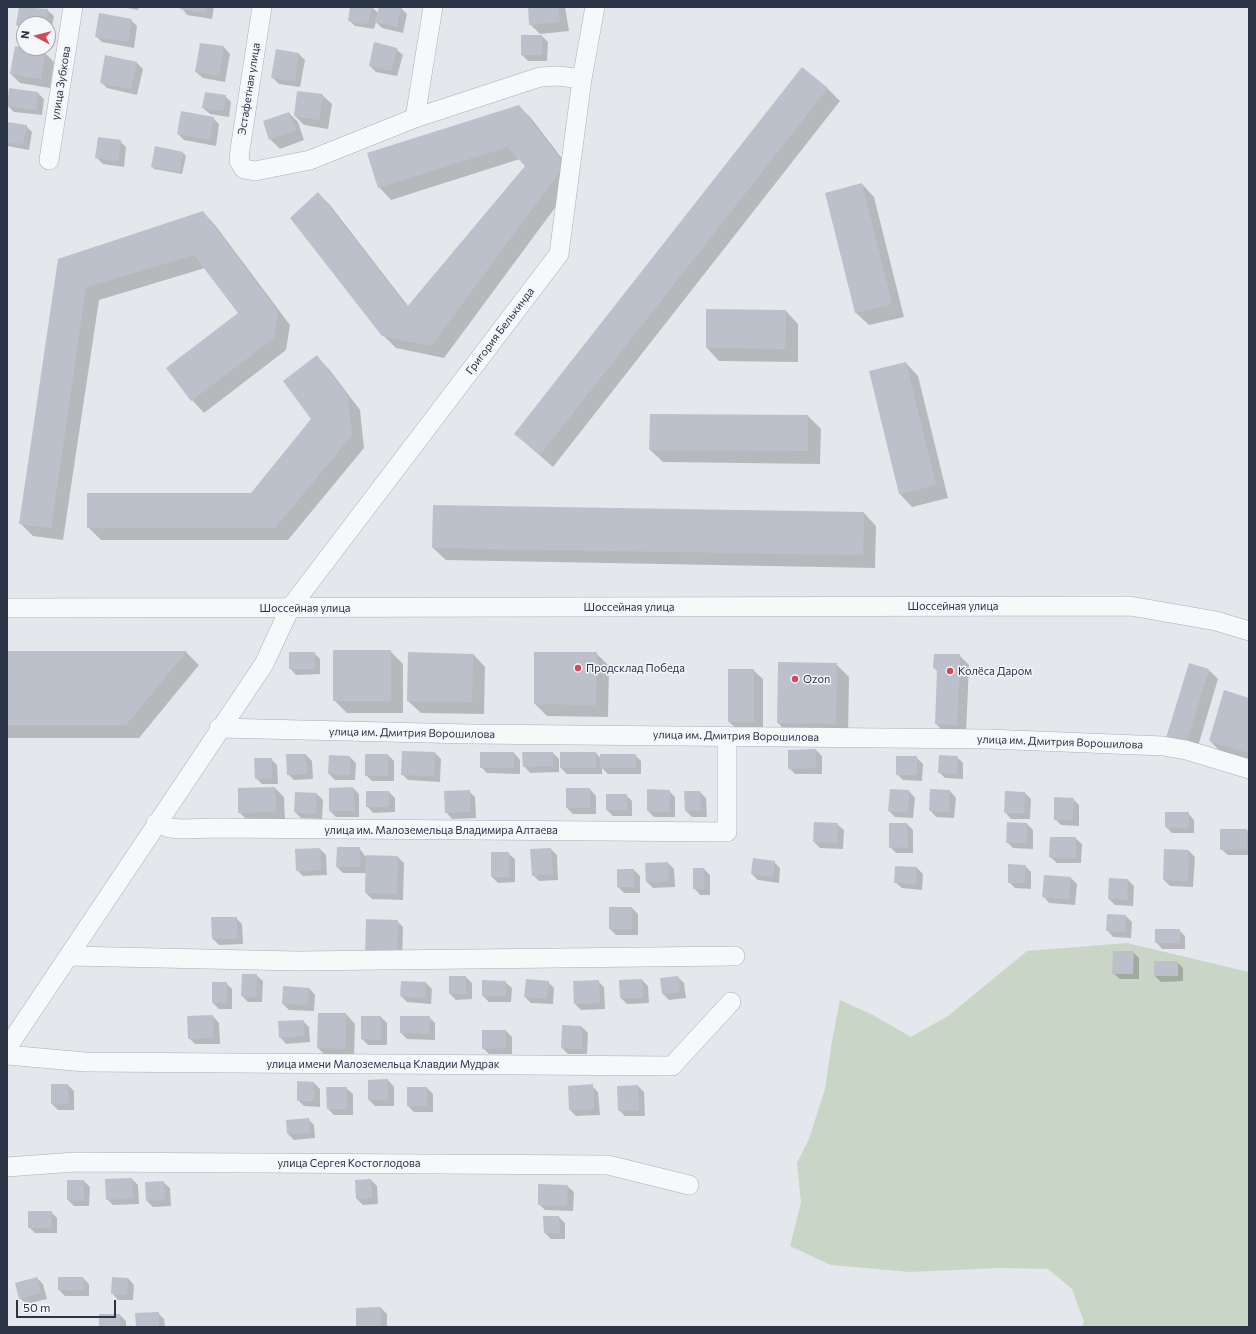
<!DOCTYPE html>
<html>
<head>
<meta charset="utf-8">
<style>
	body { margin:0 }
	#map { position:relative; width:1256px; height:1334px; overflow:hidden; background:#e4e7ec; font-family:Commissioner,sans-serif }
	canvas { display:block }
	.frame { position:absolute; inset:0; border:8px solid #2b3445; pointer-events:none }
	.north { position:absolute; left:16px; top:16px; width:40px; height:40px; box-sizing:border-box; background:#f4f6f9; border:1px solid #a4a8b1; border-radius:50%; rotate:277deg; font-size:11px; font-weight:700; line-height:16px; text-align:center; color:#2b3445 }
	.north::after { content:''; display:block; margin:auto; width:14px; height:18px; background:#d1495b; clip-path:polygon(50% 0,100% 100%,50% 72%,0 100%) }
	.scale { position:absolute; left:16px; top:1300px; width:100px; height:18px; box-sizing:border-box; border:2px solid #2b3445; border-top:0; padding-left:5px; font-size:12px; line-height:14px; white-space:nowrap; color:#2b3445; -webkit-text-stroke:3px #f4f6f9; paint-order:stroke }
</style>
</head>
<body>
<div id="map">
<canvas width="1256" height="1334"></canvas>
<div class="frame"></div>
<div class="north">N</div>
<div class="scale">50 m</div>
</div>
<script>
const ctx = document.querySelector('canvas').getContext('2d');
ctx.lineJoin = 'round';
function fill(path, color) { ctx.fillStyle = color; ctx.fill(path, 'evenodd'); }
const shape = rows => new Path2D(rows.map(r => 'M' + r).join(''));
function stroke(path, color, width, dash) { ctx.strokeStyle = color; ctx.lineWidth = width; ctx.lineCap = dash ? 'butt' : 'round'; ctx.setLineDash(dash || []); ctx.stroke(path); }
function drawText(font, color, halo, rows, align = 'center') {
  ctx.font = font + ' Commissioner,sans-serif'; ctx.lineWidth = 3; ctx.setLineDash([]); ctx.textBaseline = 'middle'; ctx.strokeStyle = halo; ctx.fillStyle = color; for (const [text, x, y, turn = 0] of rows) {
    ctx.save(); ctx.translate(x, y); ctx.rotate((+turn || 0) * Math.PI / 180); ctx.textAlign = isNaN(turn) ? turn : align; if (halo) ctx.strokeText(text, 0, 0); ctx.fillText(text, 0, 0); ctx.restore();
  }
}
fill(shape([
	[1127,943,1249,972,1249,1327,1082,1327,1084,1322,1072,1289,1048,1269,1000,1268,910,1272,831,1265,790,1246,801,1202,797,1163,809,1139,825,1089,832,1041,840,1000,873,1015,911,1037,948,1016,1027,951]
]), '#c9d6c5');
fill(shape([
	[20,7,47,10,54,16,50,36,48,35,48,24,24,24,23,31,17,25],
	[122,7,139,7,138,10],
	[181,7,214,7,212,19,187,15],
	[351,7,372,7,378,13,380,7,401,8,407,14,403,33,382,28,376,22,374,29,355,26,349,20],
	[529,7,565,7,569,31,540,34,530,24],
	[131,20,137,26,134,48,102,42,96,36],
	[542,36,548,42,547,61,528,61,522,55],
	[224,47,230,54,225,82,203,78,196,72],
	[396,49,403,55,397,76,376,72,370,66],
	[45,53,54,62,50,88,20,83,11,74],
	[299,54,305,60,300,87,279,84,272,77],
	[137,63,143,69,137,95,107,88,101,82],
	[827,88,840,101,553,467,515,434],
	[38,93,44,99,42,115,14,112,8,106],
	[322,95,332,104,328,129,304,125,295,116],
	[225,96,231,102,229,117,210,114,203,108],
	[519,106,531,118,577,178,444,358,396,348,383,335,318,193,330,205,408,306,526,166,520,159,391,200,379,187],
	[289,113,298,122,304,140,280,149,270,139],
	[213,118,219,124,216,146,184,140,178,134],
	[7,123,26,126,32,132,29,150,7,146],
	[120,141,126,147,124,167,103,164,97,158],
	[155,147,183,153,186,156,182,174,154,169,152,166],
	[862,184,874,197,904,317,869,325,856,313,826,193],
	[203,212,215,225,290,325,286,350,204,413,192,400,239,314,205,268,99,300,63,540,33,536,20,523,59,259],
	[786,311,798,324,798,362,719,361,707,348],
	[317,357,329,369,360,410,364,448,288,540,101,540,88,527,251,494,312,419],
	[906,363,918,376,948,498,912,507,900,494,870,372],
	[808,416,821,429,820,464,663,462,650,450],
	[864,513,876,526,875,568,446,560,433,548],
	[390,651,403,664,403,713,347,713,334,700],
	[7,652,186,652,199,665,139,738,7,738],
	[314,653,320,659,320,674,296,675,290,668],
	[596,653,609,666,608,717,547,716,535,704],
	[473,654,485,667,484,714,421,713,408,701],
	[959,655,969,665,966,734,945,733,936,724,938,672,934,668],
	[836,664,849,677,848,736,791,736,778,723],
	[753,670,763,679,763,731,739,731,729,722],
	[1209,670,1218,679,1196,753,1177,747],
	[1249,699,1249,761,1223,754,1210,741],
	[816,750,822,756,822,774,795,774,789,768],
	[435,753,441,759,440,782,408,780,402,774],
	[514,753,520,760,520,774,487,773,481,767],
	[553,753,559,759,559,772,530,773,524,766],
	[596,753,601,759,635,755,641,761,641,774,608,774,602,768,602,774,567,774,561,768],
	[306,755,312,761,313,779,294,780,288,774],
	[388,755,394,761,394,781,372,781,366,775],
	[330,756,350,757,356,763,355,780,335,780,329,774],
	[916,757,923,764,922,781,903,780,897,774],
	[957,757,963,763,963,779,945,778,939,772],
	[271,759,277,765,278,784,262,784,256,778],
	[275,788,284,797,285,821,249,822,239,812],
	[330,788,353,788,359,794,359,817,336,817,330,811],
	[590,789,596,796,596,814,573,814,567,808],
	[469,791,475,797,476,818,452,819,446,812],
	[669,791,675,797,675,817,654,817,648,811],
	[909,791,915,798,913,818,895,817,889,811],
	[950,791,956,798,954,818,936,817,930,810],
	[389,792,395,798,395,812,373,813,367,806],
	[685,792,700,792,706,798,707,817,692,817,686,811],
	[1025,793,1031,799,1030,819,1011,819,1005,812],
	[317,794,323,800,322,819,301,818,295,812],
	[626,795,632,801,632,816,613,816,607,810],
	[1073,799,1079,805,1079,826,1061,825,1055,819],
	[1188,813,1194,820,1194,833,1172,833,1166,827],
	[837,824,844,830,843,849,820,848,814,842],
	[907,824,913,830,913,853,896,853,890,847],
	[1027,824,1033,830,1033,849,1013,848,1007,842],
	[1247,830,1249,832,1249,855,1228,855,1221,849],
	[1075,838,1082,844,1081,863,1057,863,1050,857],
	[359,848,365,856,398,857,404,863,403,900,372,899,366,893,367,873,343,873,337,867],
	[320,849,326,855,327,875,303,876,297,870],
	[551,849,557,855,558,880,539,881,533,875],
	[1189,851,1195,857,1193,887,1170,886,1164,880],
	[508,853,515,859,515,882,498,883,492,877],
	[774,862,780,868,779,883,758,880,752,874],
	[668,863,674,869,675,887,653,888,647,882,646,864],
	[1025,866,1031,872,1031,889,1015,888,1009,882],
	[917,868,923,874,922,890,902,888,895,882],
	[704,869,710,875,710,895,700,895,694,888],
	[618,870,634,870,640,876,640,893,624,893,618,887],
	[1071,878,1077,884,1075,905,1049,903,1043,896],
	[1128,880,1134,886,1133,906,1115,905,1109,899],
	[632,908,638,914,638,935,616,935,610,929],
	[1126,916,1132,922,1131,938,1113,937,1107,930],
	[236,918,242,924,243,944,219,945,213,939],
	[397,921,403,927,402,964,372,963],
	[1179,930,1185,936,1185,949,1162,949,1156,942],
	[1133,952,1139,958,1139,979,1120,979,1113,973],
	[1177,962,1183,968,1183,981,1161,982,1155,976],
	[256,975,263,981,262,1002,248,1002,242,996],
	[466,977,472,983,472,999,456,1000,450,994],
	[678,977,684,983,686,998,669,1000,663,994],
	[642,980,648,986,649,1003,627,1004,621,998,620,981],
	[598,981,604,987,605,1009,581,1010,575,1004],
	[505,982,512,988,511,1002,489,1002,483,996],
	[548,982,554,988,553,1004,531,1003,525,997],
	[226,983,232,989,232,1009,219,1009,213,1003],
	[426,983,432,989,431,1004,407,1002,401,996],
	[309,988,315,995,314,1011,289,1010,283,1004],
	[346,1014,355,1024,354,1058,327,1057,318,1048],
	[213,1016,219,1023,220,1044,195,1044,189,1038],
	[381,1017,387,1023,387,1045,368,1045,362,1039],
	[429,1017,435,1023,435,1040,407,1039,401,1033],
	[303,1021,309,1027,310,1042,286,1044,280,1037],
	[582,1027,588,1033,587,1054,568,1054,562,1048],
	[506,1031,512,1037,512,1054,489,1054,483,1048],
	[388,1080,394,1087,394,1106,375,1106,369,1100],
	[298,1082,314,1083,320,1089,320,1107,304,1106,298,1100],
	[52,1085,68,1085,74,1091,74,1110,58,1110,52,1104],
	[592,1086,598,1092,600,1115,576,1116,570,1110],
	[638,1086,644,1092,645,1116,625,1116,619,1110],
	[346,1088,353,1094,353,1115,334,1115,328,1109],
	[427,1088,433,1094,433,1112,414,1112,408,1106],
	[308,1119,314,1125,315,1138,294,1140,288,1134],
	[132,1179,138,1185,139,1204,113,1205,107,1199],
	[371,1180,377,1186,378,1204,363,1205,357,1199],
	[84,1181,90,1187,89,1206,74,1206,68,1200],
	[163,1182,170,1188,171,1206,153,1207,147,1201,146,1183],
	[567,1186,574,1192,573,1211,545,1210,539,1204],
	[51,1212,57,1218,57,1233,35,1233,29,1227],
	[559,1217,565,1223,565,1239,551,1239,545,1233],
	[37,1278,43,1284,47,1299,26,1304,20,1298],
	[59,1278,83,1278,89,1284,89,1296,65,1296,59,1290],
	[128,1278,134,1285,133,1300,118,1300,112,1293],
	[381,1308,387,1314,387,1327,357,1327],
	[158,1313,164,1319,165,1327,137,1327],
	[120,1315,126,1321,126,1327,100,1327]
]), '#0003');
fill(shape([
	[19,7,48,9,45,24,24,24,24,27,16,25],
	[180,7,207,7,206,13,180,9],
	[350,7,372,7,368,24,348,21],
	[379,7,401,7,397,27,375,22],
	[528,7,558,7,560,22,529,25],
	[99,13,132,19,128,42,95,37],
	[521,35,542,35,542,55,521,55],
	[374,42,397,48,391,71,369,66],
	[200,43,224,46,219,76,195,72],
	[15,46,45,52,41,79,10,74],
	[276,49,299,53,295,81,271,78],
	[105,55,137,62,131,89,100,83],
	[802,67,828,88,540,455,514,434],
	[9,88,38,92,36,110,7,106],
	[297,91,323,94,319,120,294,116],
	[205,92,226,95,223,111,202,108],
	[519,105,565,165,431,346,382,336,290,218,318,192,407,307,525,166,507,147,378,188,367,153],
	[181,111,214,117,210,140,177,134],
	[289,112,296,130,269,140,263,121],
	[7,122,27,125,23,144,7,142],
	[98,137,121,140,118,161,95,158],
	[155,146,183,152,180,172,151,167],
	[862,183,892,304,855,313,825,193],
	[203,211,278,312,274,338,191,401,166,368,238,313,194,255,86,287,51,528,19,524,58,259],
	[706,309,786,310,785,349,706,348],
	[317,355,348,396,352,435,275,528,87,528,87,493,251,493,311,419,283,381],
	[906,362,936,485,899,494,869,371],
	[650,414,808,415,808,451,649,450],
	[433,505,864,512,863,555,432,548],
	[333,650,391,650,391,701,333,701],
	[7,651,187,651,126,725,7,725],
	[289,652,315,652,315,669,289,669],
	[408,652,473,654,472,702,407,701],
	[534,652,597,652,596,705,534,704],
	[934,654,960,654,957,725,935,724,937,669,933,668],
	[778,662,837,663,836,724,777,723],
	[1189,663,1209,669,1186,744,1166,738],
	[728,669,754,669,754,722,728,722],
	[1224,690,1249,698,1249,753,1209,741],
	[816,749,816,768,788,769,788,750],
	[402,751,435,752,434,776,401,775],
	[480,752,514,752,514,768,480,768],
	[522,752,553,752,553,766,523,767],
	[560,752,596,752,596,768,560,768],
	[286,754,306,754,307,774,287,775],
	[365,754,388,754,388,776,365,776],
	[600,754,636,754,636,768,600,768],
	[329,755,350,756,350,775,328,774],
	[939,755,958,756,957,774,938,773],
	[896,756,917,756,917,775,896,775],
	[254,758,272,758,272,778,255,779],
	[275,787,276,812,238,813,238,788],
	[353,787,354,811,329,811,329,788],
	[566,788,590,788,590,808,566,808],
	[647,789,670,790,669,812,647,811],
	[890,789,909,790,908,813,888,811],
	[930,789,950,790,949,812,929,811],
	[470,790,470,812,445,813,444,791],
	[366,791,389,791,389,807,366,807],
	[684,791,700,791,701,811,685,811],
	[1005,791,1025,792,1024,813,1004,813],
	[295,792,317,793,316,814,294,812],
	[606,794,627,794,627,810,606,810],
	[1054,797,1074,798,1073,820,1054,820],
	[1165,812,1189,812,1188,828,1165,827],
	[814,822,838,823,837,843,813,842],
	[1007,822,1027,823,1027,843,1006,843],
	[889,823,907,823,908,847,889,848],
	[1220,829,1247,829,1247,849,1220,850],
	[1050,837,1076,837,1076,858,1049,857],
	[337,847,360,847,360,867,336,867],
	[320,848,321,870,296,871,295,849],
	[551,848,553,874,532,876,530,849],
	[1164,849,1189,850,1188,881,1163,880],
	[491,852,509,852,509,877,491,877],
	[366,855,398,856,397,894,365,893],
	[753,858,775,861,773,877,751,874],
	[668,862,669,881,646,882,645,863],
	[1008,864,1026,865,1025,883,1008,883],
	[895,866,917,867,916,884,894,883],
	[693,868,704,868,704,889,693,889],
	[617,869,634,869,634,887,617,887],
	[1044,875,1071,877,1069,899,1042,897],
	[1109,878,1128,879,1127,900,1108,899],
	[609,907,632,907,632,929,609,929],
	[1107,914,1126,915,1125,932,1106,931],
	[211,917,237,917,237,939,212,939],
	[366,919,398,920,397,958,365,957],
	[1155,929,1180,929,1180,943,1155,943],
	[1113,951,1134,951,1133,974,1112,974],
	[1154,961,1178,961,1178,976,1154,976],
	[242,974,257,974,256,997,241,996],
	[449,976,466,976,466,994,449,994],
	[678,976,680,992,662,994,660,978],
	[526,979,549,981,547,999,524,997],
	[642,979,643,998,620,998,619,980],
	[482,980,506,981,505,996,482,996],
	[599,980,600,1003,574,1004,573,981],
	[401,981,426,982,425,998,400,996],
	[212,982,227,982,227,1003,212,1003],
	[283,986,309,988,308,1005,282,1004],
	[318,1013,346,1013,345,1049,317,1048],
	[213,1015,214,1038,188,1039,187,1016],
	[361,1016,381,1016,381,1040,361,1039],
	[400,1016,430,1016,429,1034,400,1033],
	[304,1020,304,1036,279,1038,278,1021],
	[562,1025,582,1026,582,1049,561,1048],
	[482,1030,506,1030,506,1048,482,1049],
	[388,1079,388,1100,368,1100,368,1080],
	[297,1081,314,1082,314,1101,297,1101],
	[51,1084,68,1084,69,1104,51,1104],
	[593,1084,594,1109,569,1110,568,1086],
	[638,1085,639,1110,618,1111,617,1086],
	[326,1087,347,1087,347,1109,327,1109],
	[407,1087,427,1087,427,1106,407,1106],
	[309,1118,310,1133,287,1134,286,1120],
	[132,1178,133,1198,106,1200,105,1179],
	[371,1179,372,1198,356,1199,355,1180],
	[67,1180,84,1180,84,1201,67,1200],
	[164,1181,165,1200,146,1201,145,1182],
	[538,1184,568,1185,567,1206,538,1205],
	[28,1211,52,1211,52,1228,28,1228],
	[543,1216,559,1216,560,1233,544,1233],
	[37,1277,41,1293,19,1299,15,1283],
	[58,1277,83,1277,84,1290,58,1290],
	[112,1277,128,1278,127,1295,111,1294],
	[381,1307,381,1327,356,1327,356,1308],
	[159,1312,159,1327,136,1327,135,1313],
	[99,1314,120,1314,120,1327,99,1327]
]), '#bbc0ca');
const minor = shape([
	[262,7,240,150,239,161,244,169,255,171,310,160,415,118,540,77,558,76,582,79],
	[415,118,433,7],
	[49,160,73,7],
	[7,608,1130,606,1216,621,1249,631],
	[219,728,470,734,988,739,1163,746,1186,750,1249,769],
	[156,823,170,828,182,829,216,828,727,832,727,736],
	[69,956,297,961,735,956],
	[7,1048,264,664,290,608,559,254,582,79,595,7],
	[7,1055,85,1062,672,1066,731,1002],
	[7,1167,75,1162,608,1165,689,1185]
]);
stroke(minor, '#a9aeb7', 20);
stroke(minor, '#f7f8fa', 19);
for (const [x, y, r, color] of [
	[578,668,4,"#d1495b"],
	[950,671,4,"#d1495b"],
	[795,679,4,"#d1495b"]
]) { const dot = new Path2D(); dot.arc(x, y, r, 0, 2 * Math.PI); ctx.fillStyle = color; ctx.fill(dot); stroke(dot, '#f4f6f9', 1.5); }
drawText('11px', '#2b3445', '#f4f6f9', [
	["улица Зубкова",61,83,-81],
	["Эстафетная улица",249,89,-81],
	["Григория Белькинда",500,331,-53],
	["Шоссейная улица",953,606],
	["Шоссейная улица",629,607],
	["Шоссейная улица",305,608],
	["улица им. Дмитрия Ворошилова",412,733,1],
	["улица им. Дмитрия Ворошилова",736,736,1],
	["улица им. Дмитрия Ворошилова",1060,742,2],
	["улица им. Малоземельца Владимира Алтаева",441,830],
	["улица имени Малоземельца Клавдии Мудрак",383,1064],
	["улица Сергея Костоглодова",349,1163]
]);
drawText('11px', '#2b3445', '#f4f6f9', [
	["Продсклад Победа",586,668],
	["Колёса Даром",958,671],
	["Ozon",803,679]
], 'left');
</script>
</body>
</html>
